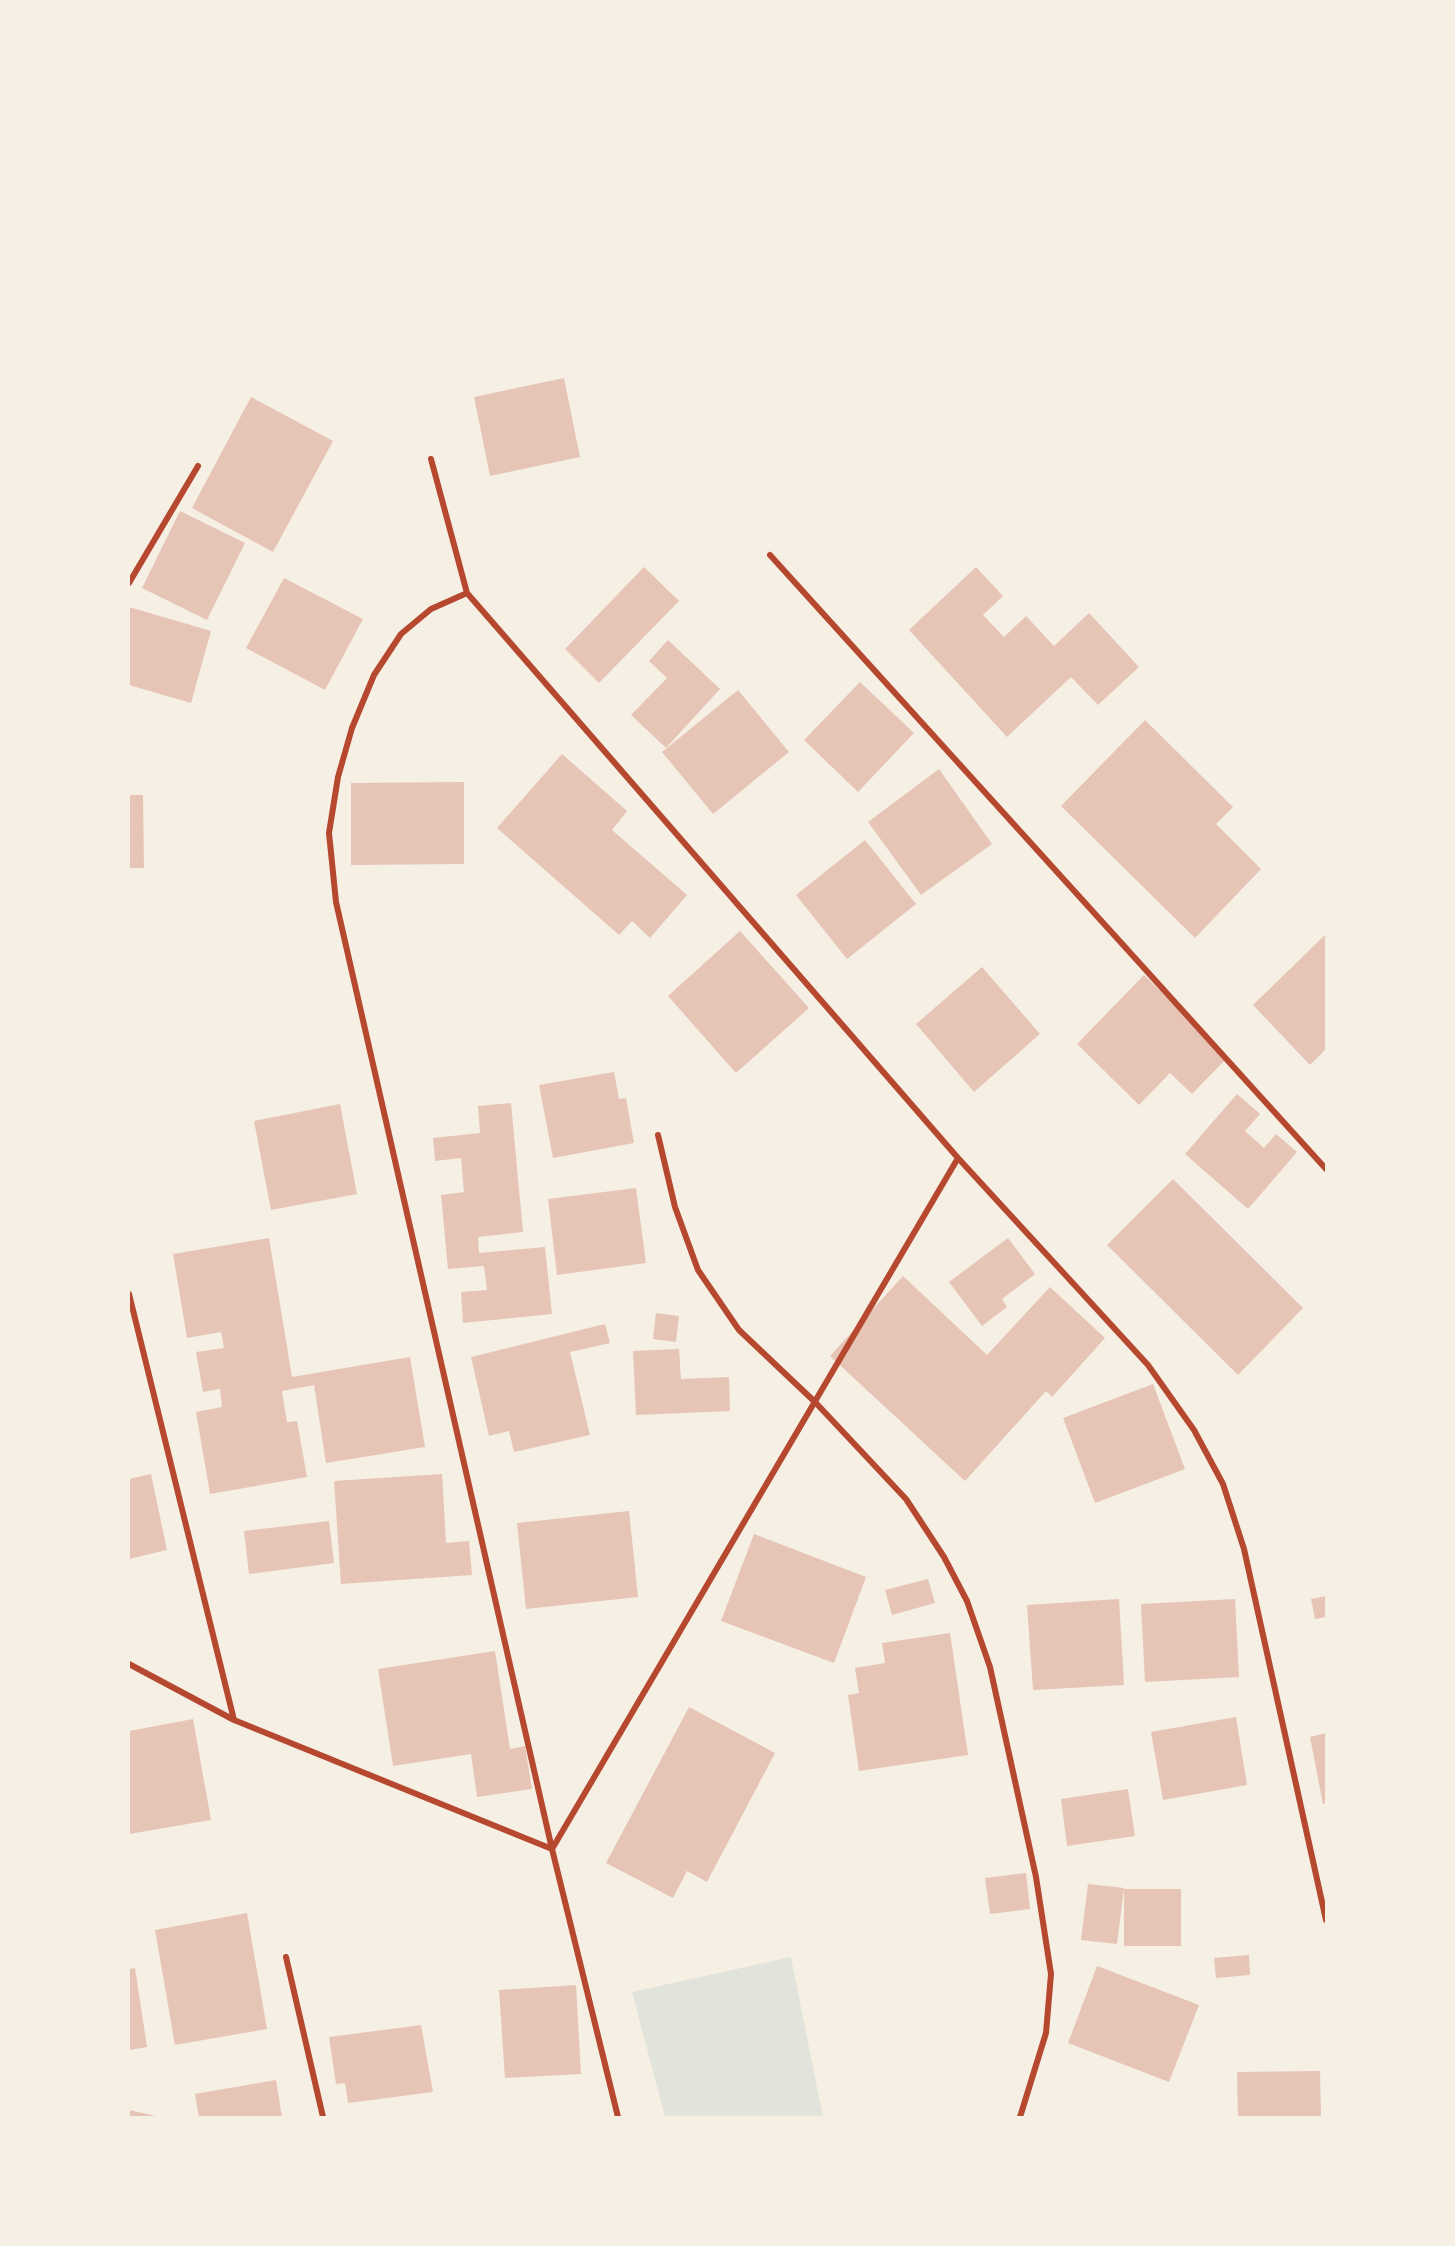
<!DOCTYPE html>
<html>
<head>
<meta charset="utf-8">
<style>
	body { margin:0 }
	#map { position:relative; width:1455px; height:2246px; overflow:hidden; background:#f6efe4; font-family:"Asap Condensed",sans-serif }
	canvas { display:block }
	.frame { position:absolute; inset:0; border:130px solid #f6efe4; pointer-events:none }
</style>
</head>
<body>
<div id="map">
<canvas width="1455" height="2246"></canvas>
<div class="frame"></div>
</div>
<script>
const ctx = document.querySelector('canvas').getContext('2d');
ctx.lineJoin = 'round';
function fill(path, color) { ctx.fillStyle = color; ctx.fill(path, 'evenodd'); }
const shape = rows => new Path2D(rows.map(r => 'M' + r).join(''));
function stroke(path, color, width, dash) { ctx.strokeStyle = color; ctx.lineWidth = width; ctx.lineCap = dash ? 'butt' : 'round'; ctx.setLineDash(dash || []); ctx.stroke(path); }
fill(shape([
	[791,1957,823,2117,665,2117,632,1992]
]), '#e2e4dc');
fill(shape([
	[564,378,580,457,490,476,474,397],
	[251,397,333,441,273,552,192,508],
	[180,511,245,543,207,620,142,588],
	[644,567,679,601,599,683,565,649],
	[976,567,1003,596,983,615,1004,637,1026,616,1054,646,1089,613,1139,667,1098,705,1071,677,1007,737,909,630],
	[284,578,363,619,325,690,246,648],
	[129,607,211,631,191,703,129,685],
	[668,640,720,689,666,748,631,715,667,678,649,661],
	[860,682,914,733,858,792,804,740],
	[738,690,789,752,713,814,662,752],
	[1145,720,1233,807,1216,824,1261,869,1195,938,1061,806],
	[562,754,627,811,612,830,687,895,650,938,632,921,619,935,497,828],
	[939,769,992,844,921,895,868,822],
	[464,782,464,864,351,865,351,783],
	[129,795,143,795,144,868,129,868],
	[865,840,916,904,847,959,796,895],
	[740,931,809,1008,736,1073,668,996],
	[1326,934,1326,1049,1310,1065,1253,1005],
	[982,967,1040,1034,974,1092,916,1024],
	[1144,975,1228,1057,1192,1094,1170,1073,1139,1105,1077,1044],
	[614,1072,619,1099,626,1098,634,1143,553,1158,539,1085],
	[1237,1094,1260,1114,1245,1131,1264,1148,1276,1134,1297,1152,1248,1209,1185,1154],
	[511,1103,523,1232,478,1237,479,1253,545,1247,552,1314,463,1323,461,1292,487,1290,484,1266,448,1269,441,1195,464,1192,461,1158,435,1161,433,1138,480,1133,478,1106],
	[340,1104,357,1194,271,1210,254,1121],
	[1173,1179,1303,1308,1238,1375,1107,1245],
	[636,1188,646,1263,557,1275,548,1199],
	[269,1238,292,1377,410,1357,425,1447,326,1463,314,1385,282,1391,287,1422,297,1421,307,1477,210,1494,196,1412,222,1407,220,1389,203,1392,196,1352,224,1348,221,1332,187,1338,173,1254],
	[1008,1238,1035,1274,1002,1299,1007,1307,982,1326,949,1282],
	[903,1276,987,1355,1050,1287,1105,1338,1052,1397,1046,1391,965,1481,830,1356],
	[656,1313,679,1316,676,1342,653,1339],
	[605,1324,610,1343,570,1352,590,1435,514,1452,509,1431,489,1436,471,1357],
	[679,1349,681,1379,729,1377,730,1411,636,1415,633,1351],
	[1153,1384,1185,1469,1095,1503,1063,1418],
	[151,1474,167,1550,129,1559,129,1479],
	[442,1474,446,1543,469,1541,472,1575,341,1584,334,1481],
	[629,1511,638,1597,526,1609,517,1523],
	[329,1521,334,1563,249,1574,244,1531],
	[754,1534,866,1577,834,1663,721,1621],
	[928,1579,935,1603,892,1615,885,1590],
	[1326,1596,1326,1617,1315,1619,1311,1599],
	[1119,1599,1124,1685,1033,1690,1027,1605],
	[1235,1599,1239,1677,1145,1682,1141,1604],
	[950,1633,968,1755,859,1771,848,1695,859,1693,855,1668,885,1663,882,1643],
	[495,1651,510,1749,525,1746,532,1789,477,1797,471,1754,393,1766,378,1669],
	[689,1707,775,1753,707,1882,687,1871,673,1898,606,1863],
	[1236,1717,1247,1785,1163,1800,1151,1732],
	[193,1719,211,1820,129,1834,129,1731],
	[1326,1733,1326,1803,1323,1804,1310,1737],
	[1128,1789,1135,1836,1067,1846,1061,1799],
	[1026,1873,1030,1909,990,1914,985,1878],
	[1088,1884,1124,1888,1117,1944,1081,1940],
	[1124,1889,1181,1889,1181,1946,1124,1946],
	[247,1913,267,2029,175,2045,155,1930],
	[1249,1955,1250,1975,1216,1978,1214,1958],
	[1097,1966,1199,2005,1169,2082,1068,2043],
	[135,1968,147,2047,129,2050,129,1969],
	[576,1985,581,2074,505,2078,499,1990],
	[421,2025,433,2092,348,2103,345,2083,336,2084,329,2037],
	[1320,2071,1321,2117,1238,2117,1237,2072],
	[276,2080,282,2117,199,2117,195,2094],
	[129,2110,156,2116,156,2117,129,2117]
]), '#e6c5b7');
stroke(shape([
	[431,459,467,593],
	[770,555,1326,1169],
	[129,583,198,466],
	[658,1135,675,1207,698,1270,739,1330,815,1402,906,1499,944,1557,967,1601,990,1667,1036,1877,1051,1974,1046,2033,1020,2117],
	[129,1294,234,1720],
	[129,1664,234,1720,552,1849,958,1158],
	[286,1957,323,2117],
	[618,2117,552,1849,336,902,329,833,338,777,352,728,374,675,401,634,431,609,467,593,958,1158,1148,1365,1194,1430,1223,1484,1244,1549,1326,1920]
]), '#b5482f', 6);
</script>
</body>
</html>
